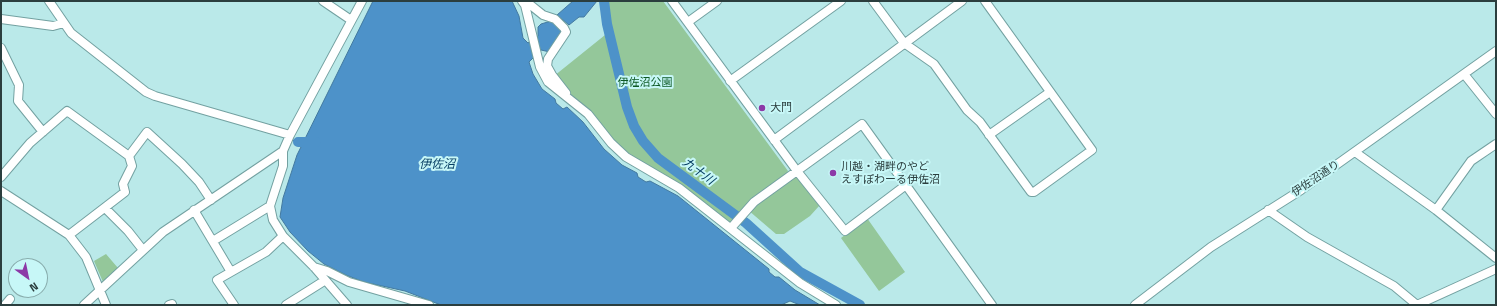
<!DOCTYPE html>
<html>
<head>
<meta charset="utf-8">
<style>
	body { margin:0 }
	#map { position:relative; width:1497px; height:306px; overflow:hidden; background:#bae9e9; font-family:"Titillium Web",sans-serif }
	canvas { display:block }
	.frame { position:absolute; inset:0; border:2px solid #2b3e3e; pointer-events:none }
	.north { position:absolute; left:8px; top:258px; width:40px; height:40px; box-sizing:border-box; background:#c7f7f7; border:1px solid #89adad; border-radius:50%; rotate:147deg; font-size:11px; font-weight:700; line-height:16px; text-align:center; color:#2b3e3e }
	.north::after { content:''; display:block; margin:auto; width:14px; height:18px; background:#8c39a7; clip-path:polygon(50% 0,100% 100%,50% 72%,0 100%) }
</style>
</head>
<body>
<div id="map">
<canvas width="1497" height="306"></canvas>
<div class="frame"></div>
<div class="north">N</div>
</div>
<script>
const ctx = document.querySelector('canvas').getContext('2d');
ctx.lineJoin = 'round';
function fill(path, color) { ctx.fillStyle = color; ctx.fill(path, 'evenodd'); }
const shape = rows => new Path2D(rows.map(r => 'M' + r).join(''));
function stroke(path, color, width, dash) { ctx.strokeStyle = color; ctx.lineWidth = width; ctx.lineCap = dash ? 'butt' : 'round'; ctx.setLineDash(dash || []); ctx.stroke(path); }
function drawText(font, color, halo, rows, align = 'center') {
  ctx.font = font + ' "Titillium Web","Noto Sans JP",sans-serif'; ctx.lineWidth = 4; ctx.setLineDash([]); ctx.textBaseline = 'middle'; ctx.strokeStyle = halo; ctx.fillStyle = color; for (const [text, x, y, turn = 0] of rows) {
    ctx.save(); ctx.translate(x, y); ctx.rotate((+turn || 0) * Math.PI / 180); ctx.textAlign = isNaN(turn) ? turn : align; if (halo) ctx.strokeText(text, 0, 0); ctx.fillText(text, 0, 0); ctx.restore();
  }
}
fill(shape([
	[606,1,663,1,788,171,787,174,730,224,629,157,554,76,610,31],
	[794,175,799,176,820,205,810,216,784,234,776,234,748,210],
	[867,218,905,272,879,291,841,238],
	[106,254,118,268,103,282,94,261]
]), '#94c79a');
const water = shape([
	[373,1,512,1,519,16,523,38,528,43,538,36,538,27,541,24,551,21,562,29,563,33,550,52,541,50,529,62,533,74,542,89,555,99,556,103,563,109,567,107,583,122,604,149,622,165,637,173,638,177,646,182,650,181,678,196,769,269,769,272,775,277,779,277,795,290,820,305,800,305,790,301,781,305,441,305,405,291,364,282,346,275,324,264,308,251,290,232,280,217,283,198,297,155,373,1],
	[573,1,597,1,584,17,579,17,569,25,557,15,573,1]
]);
fill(water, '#4d92c9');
stroke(water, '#43799f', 1);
stroke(shape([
	[127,82,138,91],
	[292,140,298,142]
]), '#43799f', 1.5);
stroke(shape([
	[604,1,607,24,627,107,634,126,643,141,658,158,746,223,800,272,860,305],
	[298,142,316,142]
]), '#4d92c9', 10);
const minor = shape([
	[49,1,71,33,146,92,155,96,290,135],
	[323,1,351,20],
	[522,1,525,5,540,67,548,82,588,114,611,143,626,157,679,188,800,283,836,305],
	[672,1,797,171,845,231,906,185],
	[873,1,904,43,934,64,967,110,980,122,1031,192,1034,192,1092,150,985,1],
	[525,5,528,3,543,15,555,19,564,28,566,32,548,59,547,66,552,75,566,93],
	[1,19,53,26,64,23],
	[688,22,717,1],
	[1,48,19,85,18,101,43,132],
	[1464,74,1496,114],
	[730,81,841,1],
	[989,135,1050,92],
	[774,140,962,1],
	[1355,152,1436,210,1496,258],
	[129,156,147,132,182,164,199,182,211,200],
	[1,177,30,143,67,111,129,156,132,166,123,184,125,192,69,235],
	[1,191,69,235,86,257,106,305],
	[105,208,128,231,143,250],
	[194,210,231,272],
	[1268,210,1307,237,1394,286,1417,305],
	[1436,210,1471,161,1496,144],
	[731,228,754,202,862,124,992,305],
	[213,241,270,206],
	[314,267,327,271,349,282,429,305],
	[5,305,10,299],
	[84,305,163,232,283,151],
	[169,305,172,304],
	[234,305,217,280,266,252,283,236],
	[286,305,324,281],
	[347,305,314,267,283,236,273,220,270,206,283,166,283,151,290,135,362,1],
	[1135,305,1211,247,1301,190,1496,51],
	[1417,305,1496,269]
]);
stroke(minor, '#73a1a1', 10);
stroke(minor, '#fff', 8);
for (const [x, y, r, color] of [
	[762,108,4,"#8c39a7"],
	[833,173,4,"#8c39a7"]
]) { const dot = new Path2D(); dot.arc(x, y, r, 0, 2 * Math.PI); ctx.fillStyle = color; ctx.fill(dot); stroke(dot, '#c7f7f7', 1.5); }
drawText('11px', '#0d5924', '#c7f7f7', [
	["伊佐沼公園",645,83]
]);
drawText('11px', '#2b3e3e', '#c7f7f7', [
	["大門",770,108],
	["川越・湖畔のやど",841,167],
	["えすぽわーる伊佐沼",841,180]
], 'left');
drawText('11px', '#2b3e3e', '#c7f7f7', [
	["伊佐沼通り",1316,179,-34]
]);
drawText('italic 12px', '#053d62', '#c7f7f7', [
	["伊佐沼",437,165],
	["九十川",698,172,36]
]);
</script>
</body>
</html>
